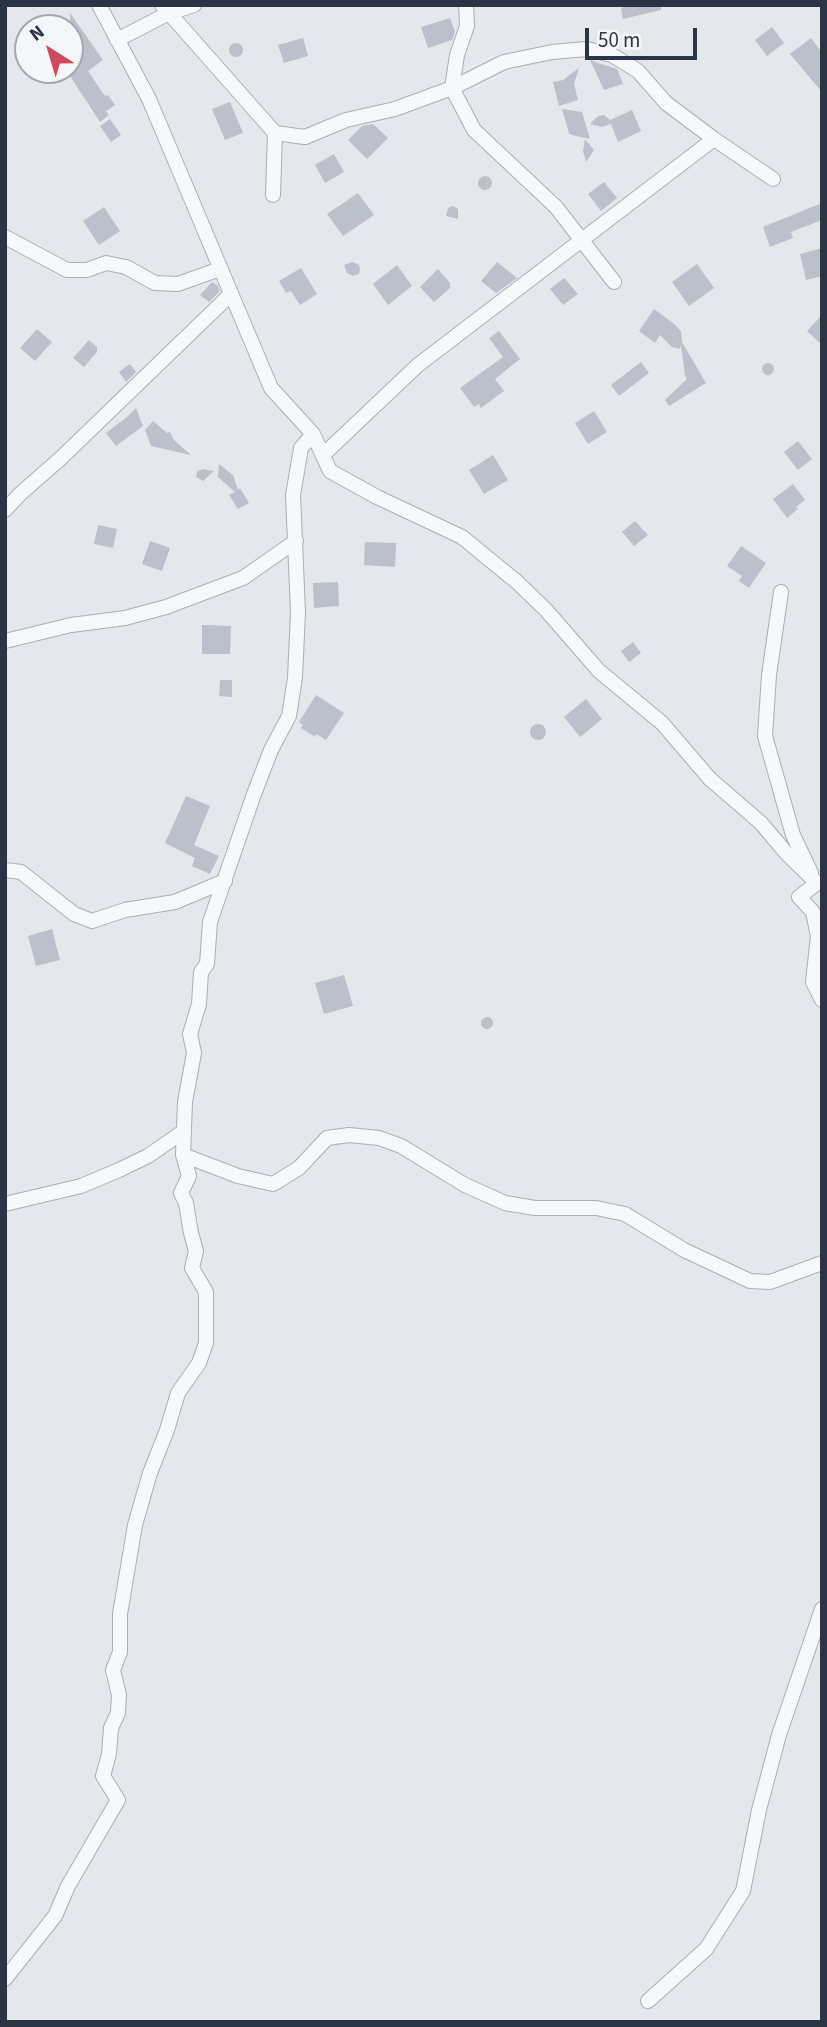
<!DOCTYPE html>
<html>
<head>
<meta charset="utf-8">
<style>
	body { margin:0 }
	#map { position:relative; width:827px; height:2027px; overflow:hidden; background:#e4e7ec; font-family:"Source Sans 3",sans-serif }
	canvas { display:block }
	.frame { position:absolute; inset:0; border:7px solid #2b3445; pointer-events:none }
	.north { position:absolute; left:14px; top:14px; width:70px; height:70px; box-sizing:border-box; background:#f4f6f9; border:2px solid #a4a8b1; border-radius:50%; rotate:323deg; font-size:19px; font-weight:700; line-height:28px; text-align:center; color:#2b3445 }
	.north::after { content:''; display:block; margin:auto; width:24px; height:32px; background:#d1495b; clip-path:polygon(50% 0,100% 100%,50% 72%,0 100%) }
	.scale { position:absolute; left:585px; top:28px; width:112px; height:32px; box-sizing:border-box; border:4px solid #2b3445; border-top:0; padding-left:9px; font-size:21px; line-height:24px; white-space:nowrap; color:#2b3445; -webkit-text-stroke:5px #f4f6f9; paint-order:stroke }
</style>
</head>
<body>
<div id="map">
<canvas width="827" height="2027"></canvas>
<div class="frame"></div>
<div class="north">N</div>
<div class="scale">50 m</div>
</div>
<script>
const ctx = document.querySelector('canvas').getContext('2d');
ctx.lineJoin = 'round';
function fill(path, color) { ctx.fillStyle = color; ctx.fill(path, 'evenodd'); }
const shape = rows => new Path2D(rows.map(r => 'M' + r).join(''));
function stroke(path, color, width, dash) { ctx.strokeStyle = color; ctx.lineWidth = width; ctx.lineCap = dash ? 'butt' : 'round'; ctx.setLineDash(dash || []); ctx.stroke(path); }
fill(shape([
	[631,5,661,5,661,10,623,19,621,8],
	[70,13,103,60,88,71,105,96,108,95,115,105,106,111,109,115,100,122,70,76],
	[450,18,455,32,452,40,428,48,421,27],
	[772,27,784,43,767,56,755,40],
	[303,38,308,56,284,63,278,45],
	[811,38,822,53,822,92,790,54],
	'229 50a7 7 0 1 1 14 0a7 7 0 1 1-14 0Z',
	[590,60,617,69,623,84,604,90],
	[579,68,574,84,578,100,559,106,553,82,563,80],
	[230,102,243,133,225,140,212,109],
	[562,109,582,112,590,139,572,135,569,133],
	[632,110,641,131,618,142,611,124,602,127,590,124,598,116,604,115,610,120],
	[110,119,121,135,111,142,100,126],
	[373,124,388,138,367,159,348,140,362,126],
	[585,139,594,150,586,162,583,151],
	[334,154,344,172,325,183,315,165],
	'478 183a7 7 0 1 1 14 0a7 7 0 1 1-14 0Z',
	[604,182,617,198,601,211,588,194],
	[358,193,374,215,343,236,327,214],
	[822,203,822,220,791,232,793,238,770,247,763,227],
	[453,206,458,209,458,219,446,216,448,208],
	[104,207,120,231,99,245,83,221],
	[822,248,822,276,806,280,800,254],
	[353,262,359,265,360,269,359,274,353,276,347,273,344,265],
	[497,262,517,278,496,293,481,281],
	[697,264,714,288,689,306,672,282],
	[397,265,412,286,388,305,373,284],
	[301,268,317,294,300,305,291,291,286,293,279,281],
	[438,269,450,283,450,288,434,302,420,287],
	[564,278,578,294,563,305,550,289],
	[212,282,218,286,220,291,209,302,200,295],
	[654,309,673,323,681,331,682,342,706,383,669,406,665,400,687,379,685,375,681,345,680,349,672,347,660,335,655,343,639,331],
	[822,315,822,345,807,331],
	[37,329,52,342,35,361,20,348],
	[499,331,520,359,495,379,504,391,481,408,479,404,474,407,460,388,503,357,489,338],
	[89,340,97,347,97,352,84,367,73,358],
	[641,362,649,373,619,396,611,385],
	'762 369a6 6 0 1 1 12 0a6 6 0 1 1-12 0Z',
	[130,364,136,372,126,382,119,372],
	[136,408,143,426,116,446,106,433,127,417],
	[594,411,607,432,588,444,575,423],
	[153,421,167,433,170,432,174,440,191,455,151,446,145,430],
	[798,441,812,459,798,470,784,452],
	[493,455,508,480,484,494,469,470],
	[219,464,233,475,238,490,240,488,249,503,238,509,229,495,235,492,218,477],
	[202,469,214,471,203,481,196,477,197,472],
	[793,484,805,500,796,507,798,509,787,518,773,499],
	[635,521,648,535,634,546,622,532],
	[98,525,117,529,113,548,94,544],
	[150,541,170,548,162,571,142,564],
	[365,542,396,543,395,567,364,565],
	[741,546,766,563,749,588,739,581,742,576,727,566],
	[338,582,339,606,314,608,313,583],
	[202,625,231,626,230,654,202,654],
	[633,642,641,653,629,662,621,651],
	[220,680,232,680,232,697,219,696],
	[316,695,344,713,326,740,316,734,315,737,301,728,303,725,299,722],
	[586,699,602,719,580,737,564,717],
	'530 732a8 8 0 1 1 16 0a8 8 0 1 1-16 0Z',
	[186,796,210,806,194,845,219,856,210,874,192,866,195,858,165,843],
	[52,929,60,960,36,966,28,936],
	[344,975,353,1006,324,1014,315,983],
	'481 1023a6 6 0 1 1 12 0a6 6 0 1 1-12 0Z'
]), '#bbc0ca');
const street = shape([
	[99,5,149,99,271,388,313,434,330,471,377,497,462,537,517,582,546,610,599,671,662,723,710,779,761,823,787,854,817,883,799,897,813,912,818,936,813,982,822,1000],
	[162,5,275,133,273,195],
	[466,5,467,26,457,55,452,88,474,130,556,207,614,282],
	[117,40,169,13,194,5],
	[275,133,305,137,346,120,395,109,452,88,504,62,552,52,587,49,612,55,638,71,666,103,714,139,773,179],
	[5,237,67,270,87,270,106,263,126,267,155,283,178,284,220,269],
	[323,455,418,365,714,139],
	[5,510,20,494,61,458,231,294],
	[781,592,769,675,765,736,793,835,811,873],
	[5,641,71,625,125,618,166,607,243,578,296,541],
	[5,870,21,872,74,914,92,921,125,910,175,902,225,881],
	[183,1155,238,1176,273,1184,299,1168,327,1138,349,1135,379,1138,401,1146,465,1185,505,1203,535,1208,596,1208,625,1214,684,1250,750,1281,770,1282,822,1263],
	[5,1204,81,1186,119,1170,148,1156,184,1131],
	[5,1979,55,1916,68,1886,118,1800,103,1776,109,1754,111,1728,118,1713,119,1695,113,1670,120,1652,120,1614,135,1525,150,1473,167,1430,178,1393,199,1363,206,1343,206,1292,192,1268,196,1251,191,1233,186,1203,181,1193,189,1176,183,1155,185,1102,194,1053,190,1034,199,1004,201,972,207,964,210,922,254,794,271,750,289,716,295,678,298,612,293,495,301,448,313,434],
	[648,2001,706,1949,743,1891,759,1810,779,1735,822,1609]
]);
stroke(street, '#a9aeb7', 16);
stroke(street, '#f7f8fa', 14);
</script>
</body>
</html>
